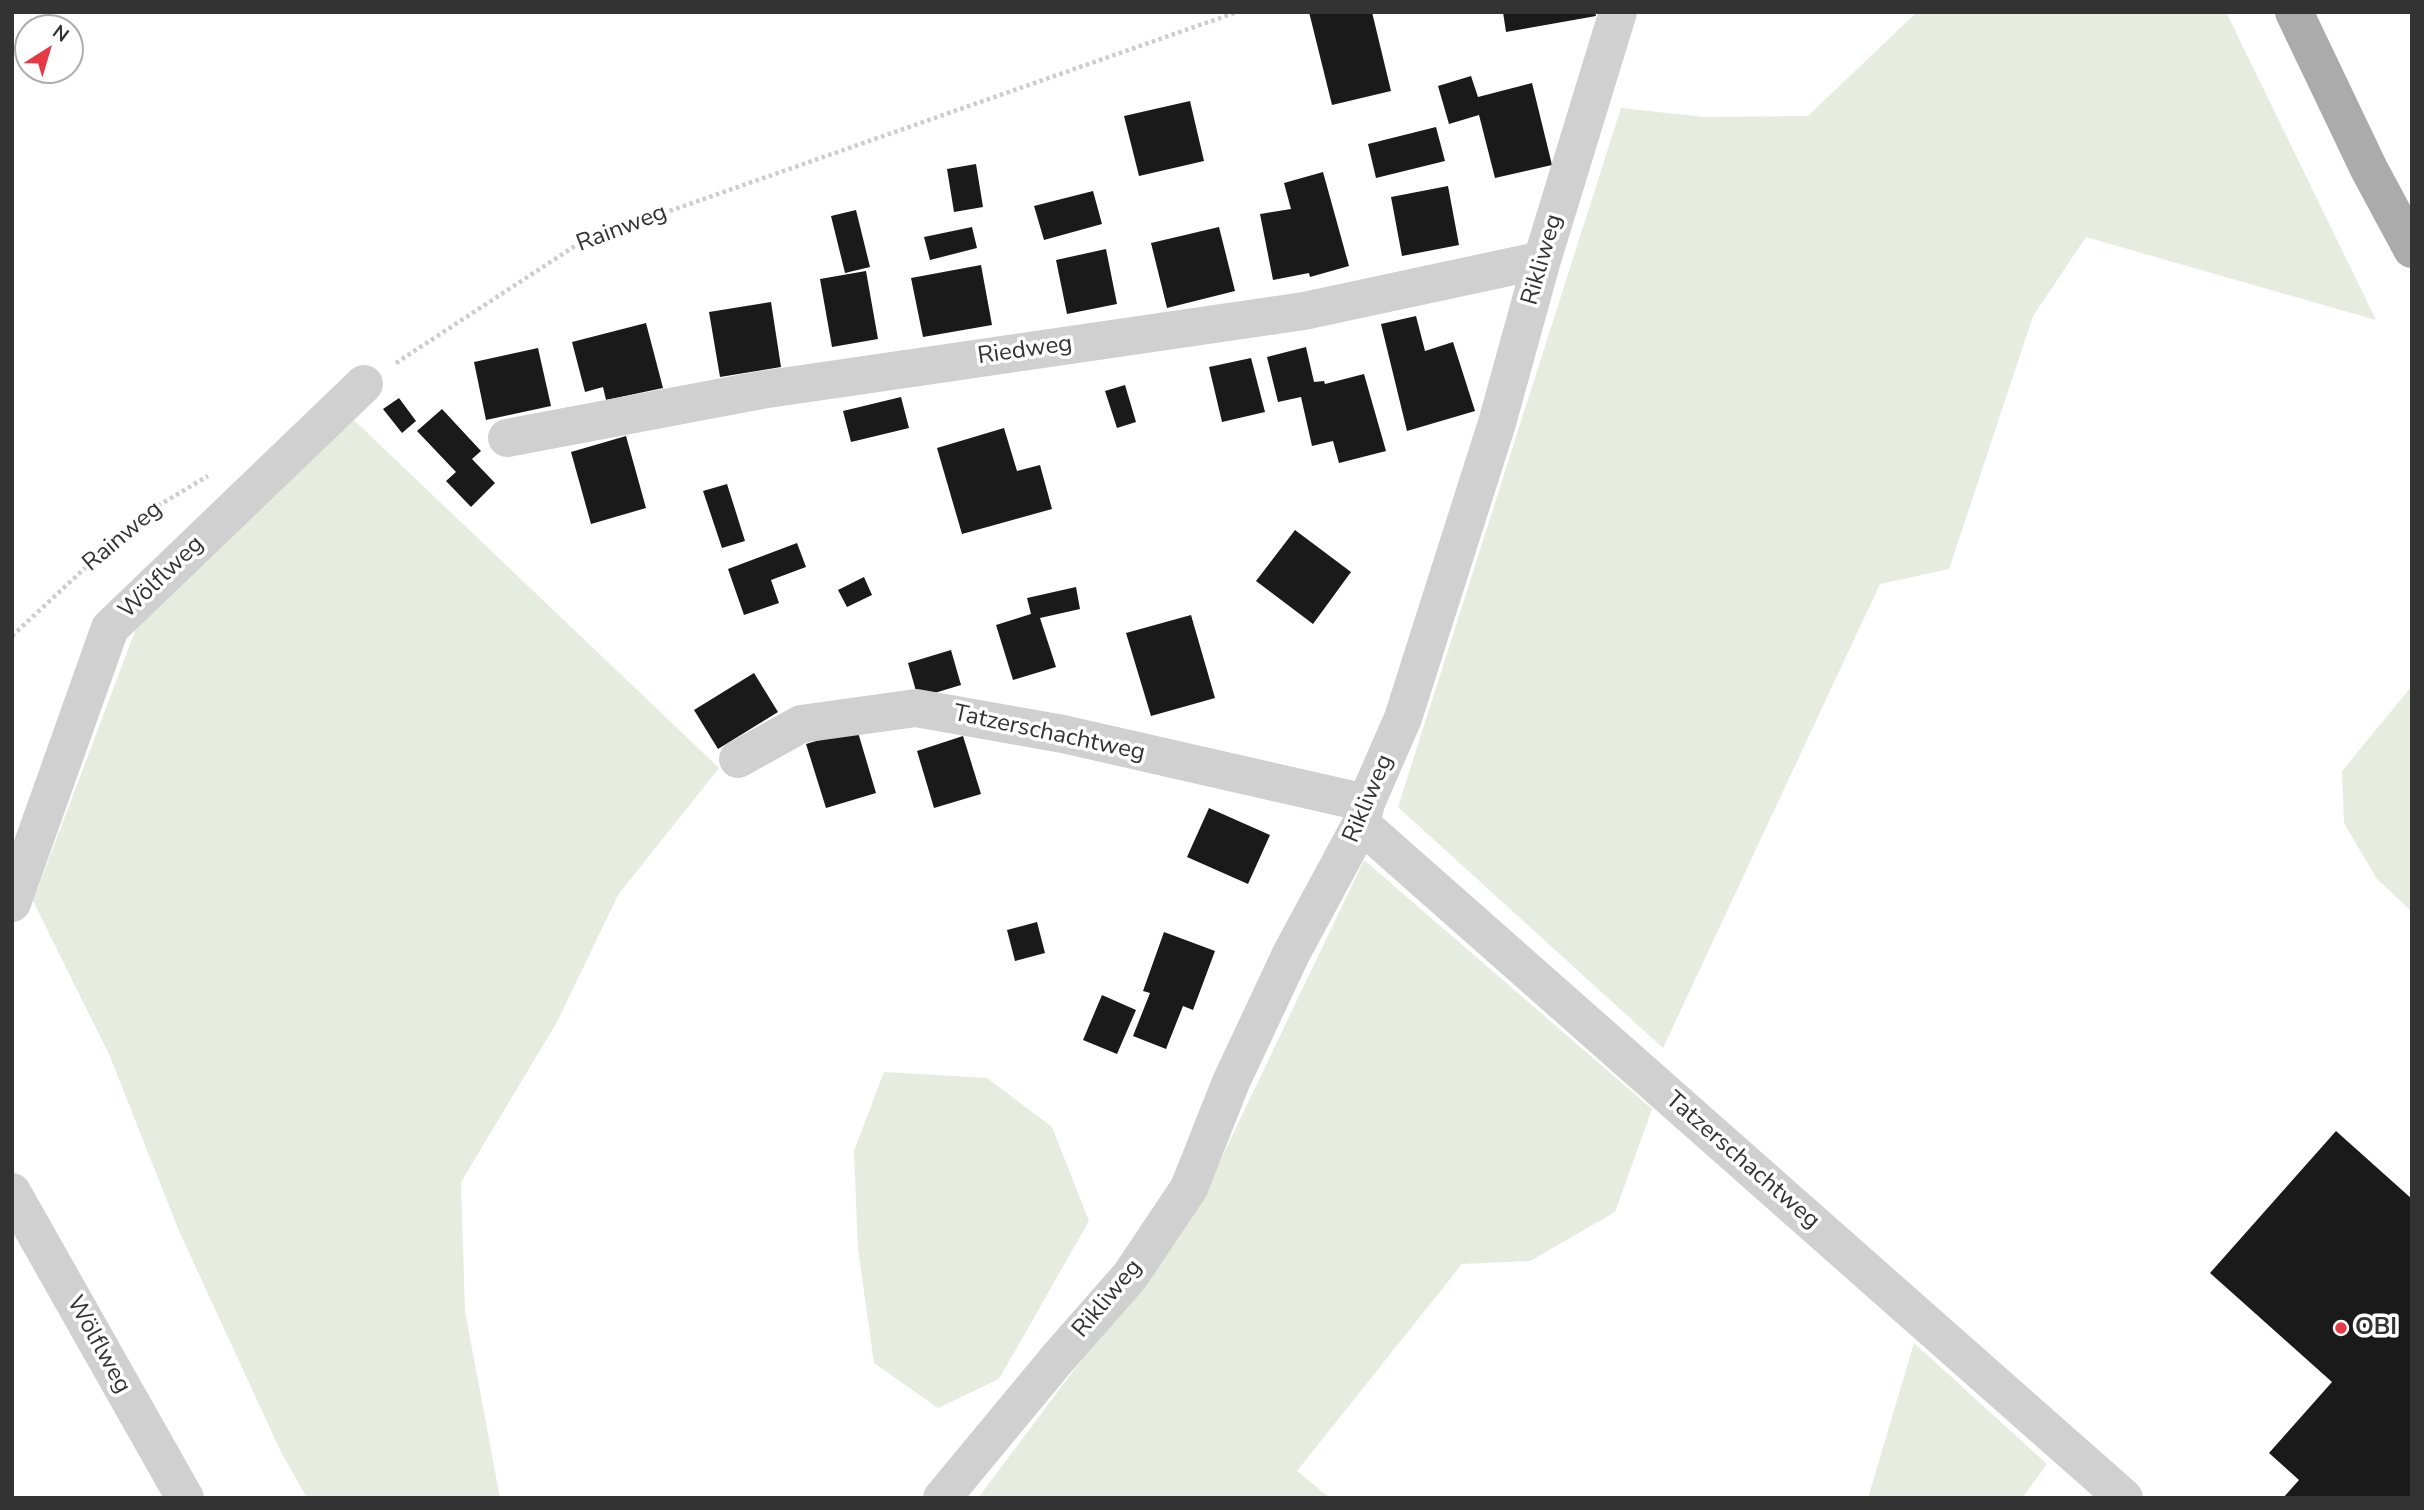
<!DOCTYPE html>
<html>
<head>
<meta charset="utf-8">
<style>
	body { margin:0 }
	#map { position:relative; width:2424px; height:1510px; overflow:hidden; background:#fff; font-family:"Nunito Sans",sans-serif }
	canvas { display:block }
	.frame { position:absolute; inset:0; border:14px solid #333; pointer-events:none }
	.north { position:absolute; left:14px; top:14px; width:70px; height:70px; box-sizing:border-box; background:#fff; border:2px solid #adadad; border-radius:50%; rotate:37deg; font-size:19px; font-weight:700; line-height:28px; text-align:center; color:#333 }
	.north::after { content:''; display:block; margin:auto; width:24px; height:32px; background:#e63946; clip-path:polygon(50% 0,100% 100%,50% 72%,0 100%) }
</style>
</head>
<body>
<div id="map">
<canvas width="2424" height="1510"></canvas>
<div class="frame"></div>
<div class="north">N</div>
</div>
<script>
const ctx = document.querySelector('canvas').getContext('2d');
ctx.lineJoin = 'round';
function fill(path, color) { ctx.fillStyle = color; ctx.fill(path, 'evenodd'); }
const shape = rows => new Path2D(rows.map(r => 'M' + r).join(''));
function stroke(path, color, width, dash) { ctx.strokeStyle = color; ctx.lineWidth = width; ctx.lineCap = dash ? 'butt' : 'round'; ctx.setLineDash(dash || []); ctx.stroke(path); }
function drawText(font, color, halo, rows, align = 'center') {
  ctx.font = font + ' "Nunito Sans",sans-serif'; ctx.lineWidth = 7; ctx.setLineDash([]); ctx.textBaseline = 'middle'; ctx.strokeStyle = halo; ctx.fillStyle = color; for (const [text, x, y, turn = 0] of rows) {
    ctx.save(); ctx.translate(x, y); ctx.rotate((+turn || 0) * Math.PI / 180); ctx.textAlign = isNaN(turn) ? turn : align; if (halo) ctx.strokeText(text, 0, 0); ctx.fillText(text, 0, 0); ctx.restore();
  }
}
fill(shape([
	[1917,12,2226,12,2376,320,2086,237,2033,316,1949,569,1880,584,1663,1048,1398,807,1621,108,1704,117,1808,116],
	[336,403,719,768,618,895,557,1022,461,1182,465,1311,500,1498,307,1498,281,1452,179,1231,109,1054,33,901,154,581],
	[2412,686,2412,912,2377,879,2344,823,2342,771],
	[1364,860,1652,1109,1615,1212,1530,1261,1462,1264,1297,1471,1330,1498,978,1498,1202,1199],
	[884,1072,987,1078,1052,1127,1089,1221,999,1379,938,1408,874,1363,858,1249,854,1151],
	[1914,1343,2047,1464,2022,1498,1868,1498]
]), '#e6ecdf');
fill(shape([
	[1309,12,1372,12,1391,91,1332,105],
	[1503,12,1595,12,1596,16,1506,32],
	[1471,76,1478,97,1532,83,1552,165,1495,178,1479,115,1449,124,1438,86],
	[1190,101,1204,161,1139,176,1124,116],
	[1436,127,1445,161,1376,178,1368,144],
	[976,164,983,207,954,212,947,169],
	[1323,172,1349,266,1310,277,1309,273,1273,280,1260,214,1291,209,1284,183],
	[1448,186,1459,245,1402,256,1391,197],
	[1093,191,1102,224,1044,240,1034,206],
	[856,210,870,267,845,273,831,216],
	[972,227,977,248,930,260,924,237],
	[1219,227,1235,291,1167,308,1151,243],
	[1106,249,1117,304,1067,314,1056,260],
	[981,265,992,325,923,337,911,278],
	[866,271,878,339,832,347,820,279],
	[771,302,781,367,720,377,709,312],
	[1416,316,1425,351,1453,342,1475,411,1407,431,1381,324],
	[646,323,663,388,606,400,603,387,585,392,572,342],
	[1306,347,1314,382,1324,381,1325,384,1364,374,1386,451,1339,463,1333,441,1312,446,1301,397,1278,402,1267,357],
	[538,348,551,406,486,420,474,362],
	[1251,358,1265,412,1222,422,1209,367],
	[1125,385,1136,422,1117,428,1105,391],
	[901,397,909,428,851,442,843,411],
	[399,398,416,421,402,433,383,409],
	[442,409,481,451,472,459,495,483,471,507,446,481,456,472,417,431],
	[1004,428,1017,471,1040,465,1052,509,962,534,937,448],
	[626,436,646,508,591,524,571,452],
	[727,484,745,541,722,548,703,491],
	[1295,530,1351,572,1313,624,1256,581],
	[797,543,806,567,771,580,779,603,744,615,728,569],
	[864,577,872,595,847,607,838,590],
	[1076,587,1080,609,1040,618,1056,667,1013,680,996,625,1031,614,1027,598],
	[1191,615,1215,698,1151,716,1126,633],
	[951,650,961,685,918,698,908,663],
	[754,673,778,712,718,749,694,710],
	[857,729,876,793,826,808,806,744],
	[963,736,981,794,934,808,917,751],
	[1209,808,1270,835,1248,884,1187,857],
	[1037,922,1045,953,1015,961,1007,930],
	[1164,932,1215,951,1193,1010,1183,1006,1166,1049,1133,1036,1150,993,1143,991],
	[1102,995,1136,1010,1117,1054,1083,1040],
	[2336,1131,2412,1199,2412,1498,2283,1498,2299,1480,2269,1453,2332,1382,2210,1273]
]), '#1a1a1a');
stroke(shape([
	[396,363,581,242,1237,12],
	[12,636,141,516,208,476]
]), '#cdcdcd', 4.5, [3.5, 3.5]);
stroke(shape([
	[507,438,761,390,1304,311,1542,260],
	[738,759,801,724,916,708,1063,734,1366,803],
	[1361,824,2124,1498],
	[12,903,110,628,364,384],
	[12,1192,185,1498],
	[942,1498,1058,1358,1130,1276,1189,1188,1231,1082,1291,954,1361,824,1366,803,1403,718,1497,423,1542,260,1618,12]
]), '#d0d0d0', 38);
stroke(shape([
	[2294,12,2369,169,2412,249]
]), '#ababab', 38);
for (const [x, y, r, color] of [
	[2341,1328,7,"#e63946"]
]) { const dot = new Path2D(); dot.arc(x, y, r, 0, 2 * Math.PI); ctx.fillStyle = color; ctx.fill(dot); stroke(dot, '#fff', 2.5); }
drawText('24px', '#333', '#fff', [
	["Rainweg",622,229,-21],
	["Rikliweg",1543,260,-74],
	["Riedweg",1025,351,-8],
	["Rainweg",123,537,-40],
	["Wölflweg",162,578,-44],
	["Tatzerschachtweg",1049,734,12],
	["Rikliweg",1369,799,-67],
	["Tatzerschachtweg",1742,1161,41],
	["Rikliweg",1108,1299,-50],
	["Wölflweg",98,1345,61]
]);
drawText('bold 24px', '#333', '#fff', [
	["OBI",2355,1328]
], 'left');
</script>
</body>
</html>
